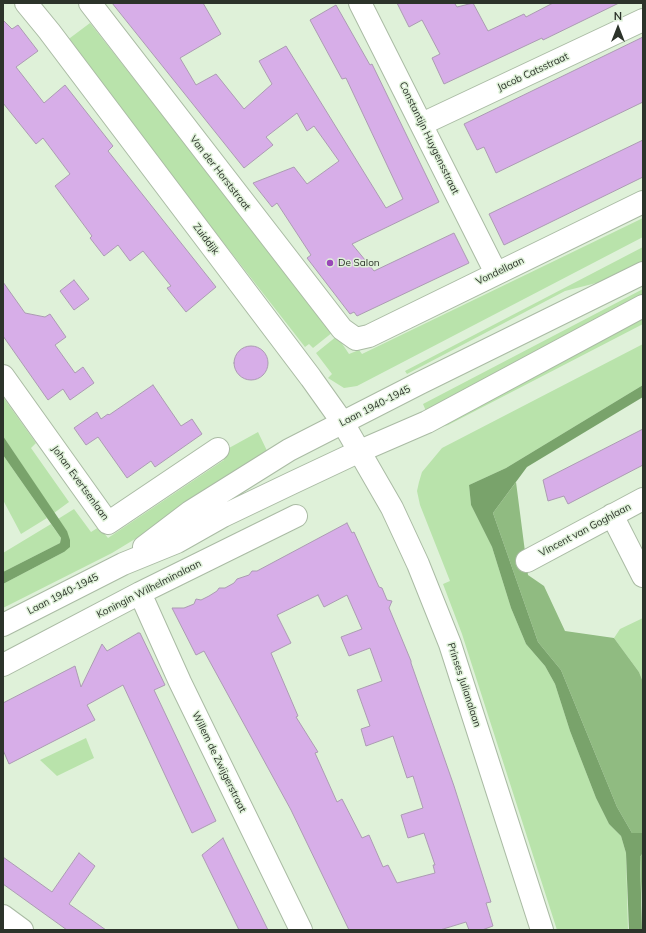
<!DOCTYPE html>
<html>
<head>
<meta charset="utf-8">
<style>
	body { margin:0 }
	#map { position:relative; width:646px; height:933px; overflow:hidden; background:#dff1d9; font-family:Mulish,sans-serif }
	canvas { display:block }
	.frame { position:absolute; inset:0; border:4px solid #2c332a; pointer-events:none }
	.north { position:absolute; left:598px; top:8px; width:40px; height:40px; -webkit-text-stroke:3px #dff1d9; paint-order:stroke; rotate:0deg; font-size:11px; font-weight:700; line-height:16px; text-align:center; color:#2c332a }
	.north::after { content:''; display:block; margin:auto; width:14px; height:18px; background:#2c332a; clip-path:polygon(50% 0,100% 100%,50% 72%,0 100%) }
</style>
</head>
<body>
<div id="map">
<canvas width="646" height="933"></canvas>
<div class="frame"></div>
<div class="north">N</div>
</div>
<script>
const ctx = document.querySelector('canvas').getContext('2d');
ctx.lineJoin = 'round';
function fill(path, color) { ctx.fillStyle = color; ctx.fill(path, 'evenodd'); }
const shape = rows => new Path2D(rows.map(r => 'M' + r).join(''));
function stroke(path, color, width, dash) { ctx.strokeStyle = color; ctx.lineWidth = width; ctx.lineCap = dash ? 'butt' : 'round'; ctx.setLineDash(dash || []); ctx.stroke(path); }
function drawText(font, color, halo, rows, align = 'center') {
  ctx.font = font + ' Mulish,sans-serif'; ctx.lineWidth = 3; ctx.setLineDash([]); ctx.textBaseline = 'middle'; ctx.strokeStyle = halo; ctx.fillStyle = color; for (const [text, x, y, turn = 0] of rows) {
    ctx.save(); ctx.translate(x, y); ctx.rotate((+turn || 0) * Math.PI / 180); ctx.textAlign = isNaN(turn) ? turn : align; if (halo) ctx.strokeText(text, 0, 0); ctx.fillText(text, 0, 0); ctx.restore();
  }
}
fill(shape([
	[90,23,333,332,313,348,309,344,305,347,66,41],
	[643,218,643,237,357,386,344,388,328,378,332,374,316,353,337,336,349,354,359,350,362,354],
	[643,247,643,262,608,280,565,291,407,374,405,371],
	[643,289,643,298,426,411,423,404],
	[643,313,643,324,448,425,438,428],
	[643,344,643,385,506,468,469,485,471,505,492,547,511,608,526,644,545,666,555,684,570,731,596,798,609,824,621,836,626,853,628,930,557,930,462,634,443,584,450,581,420,505,417,491,419,482,422,472,442,448],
	[3,397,36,443,31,448,69,502,54,513,3,436],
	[258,432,270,457,112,553,3,608,3,584,64,552,67,531,58,519,74,509,91,532,99,527,108,538,224,460,220,453],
	[3,455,47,518,21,534,3,500],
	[51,524,61,538,60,543,3,572,3,553],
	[643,618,643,682,639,672,614,638,620,629],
	[86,738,94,758,57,776,40,760]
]), '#b9e3ab');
fill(shape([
	[516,482,528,575,544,586,565,631,614,638,639,672,643,682,643,833,632,833,617,807,561,670,538,642,493,513],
	[643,853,643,930,640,857]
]), '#90bb81');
fill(shape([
	[643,385,643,397,527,467,493,513,538,642,561,670,617,807,632,833,643,833,643,853,640,857,642,930,629,930,626,853,621,836,609,824,596,798,570,731,555,684,545,666,526,644,511,608,492,547,471,505,469,485,506,468],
	[3,436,67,531,70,540,70,547,64,552,3,584,3,572,60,543,61,538,3,455]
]), '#79a36b');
const building = shape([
	[112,3,203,3,221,34,180,58,196,85,216,74,244,109,272,84,259,61,286,46,386,208,403,199,346,78,342,79,310,20,336,5,370,65,372,64,439,202,352,244,374,271,454,233,469,263,357,316,354,312,350,314,307,258,311,255,277,203,272,207,253,183,294,167,307,184,339,161,314,126,307,131,297,113,266,137,273,145,244,168,112,3],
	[397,3,457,3,455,4,457,7,473,3,488,31,524,14,526,17,553,3,619,3,543,40,542,38,444,84,432,58,440,54,422,20,409,27,397,3],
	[3,20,12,29,18,25,38,51,16,67,44,103,65,85,113,146,108,151,216,287,186,312,167,288,171,286,143,251,130,261,118,245,104,256,90,238,92,236,55,186,70,174,43,138,36,144,3,103,3,20],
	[643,37,643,102,496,173,484,147,477,150,464,124,643,37],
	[643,140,643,177,504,245,489,214,643,140],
	[74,280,89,299,74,310,60,291,74,280],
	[3,282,25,313,45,317,50,314,66,337,55,345,75,373,83,367,94,383,70,400,63,389,48,400,3,336,3,282],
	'234 363a17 17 0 1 1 34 0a17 17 0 1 1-34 0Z',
	[153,385,181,426,192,419,202,434,155,467,151,461,127,478,98,437,86,445,74,428,97,412,101,419,108,414,109,415,153,385],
	[643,429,643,465,568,504,564,496,548,501,543,480,643,429],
	[347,523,352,533,354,532,379,587,382,588,387,600,392,601,389,608,411,661,411,663,454,786,491,902,486,903,493,926,482,930,469,930,466,922,440,930,349,930,291,810,204,651,196,655,172,608,184,608,194,604,196,599,201,600,209,596,217,591,219,588,225,588,234,583,237,579,249,575,252,571,257,571,347,523],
	[318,595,324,607,347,595,362,629,341,637,349,656,370,648,382,681,357,690,370,726,361,729,366,746,393,736,407,778,413,776,423,808,401,815,408,838,424,833,435,865,433,865,435,873,397,883,388,865,383,867,369,835,362,838,342,799,337,802,315,753,318,752,296,717,298,716,271,653,291,643,277,615,318,595],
	[138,633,140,633,165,685,154,690,216,821,192,833,123,685,87,705,95,720,9,764,3,750,3,703,75,666,81,687,102,644,107,651,138,633],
	[223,838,233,859,268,930,239,930,202,855,223,838],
	[79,853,95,866,69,904,106,930,67,930,3,884,3,857,52,892,79,853]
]);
fill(building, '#d7aee8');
stroke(building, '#ab9bb2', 1);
const minor = shape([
	[26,3,49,31,311,378,343,423],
	[90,3,342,329,356,339,369,336,643,202],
	[360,3,496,273],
	[422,124,643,20],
	[3,376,108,523,218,449],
	[612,515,643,576],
	[527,561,643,499],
	[140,593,180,682,301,930],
	[3,665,140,593,296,516],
	[3,916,22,930]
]);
const tertiary = shape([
	[343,423,392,508,418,564,450,644,542,930]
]);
const secondary = shape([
	[144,547,190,512,289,450,420,383,643,273],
	[3,625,123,564,177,542,223,516,292,483,360,451,427,422,643,306]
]);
stroke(minor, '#aabba4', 24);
stroke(tertiary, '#aabba4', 24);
stroke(secondary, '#aabba4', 24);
stroke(minor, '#fff', 22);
stroke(tertiary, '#fff', 22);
stroke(secondary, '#fff', 22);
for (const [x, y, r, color] of [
	[330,263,4,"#9947b7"]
]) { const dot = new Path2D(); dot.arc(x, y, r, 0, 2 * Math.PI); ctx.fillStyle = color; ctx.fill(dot); stroke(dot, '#dff1d9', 1.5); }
drawText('10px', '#2c332a', '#dff1d9', [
	["Jacob Catsstraat",533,72,-25],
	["Constantijn Huygensstraat",429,138,64],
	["Van der Horststraat",220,173,52],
	["Zuiddijk",206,239,53],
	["Vondellaan",500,271,-26],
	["Laan 1940-1945",375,406,-27],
	["Johan Evertsenlaan",80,483,54],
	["Vincent van Goghlaan",585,530,-28],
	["Koningin Wilhelminalaan",149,589,-27],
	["Laan 1940-1945",63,594,-27],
	["Prinses Julianalaan",464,685,72],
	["Willem de Zwijgerstraat",219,762,64]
]);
drawText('10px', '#2c332a', '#dff1d9', [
	["De Salon",338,263]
], 'left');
</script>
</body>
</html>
